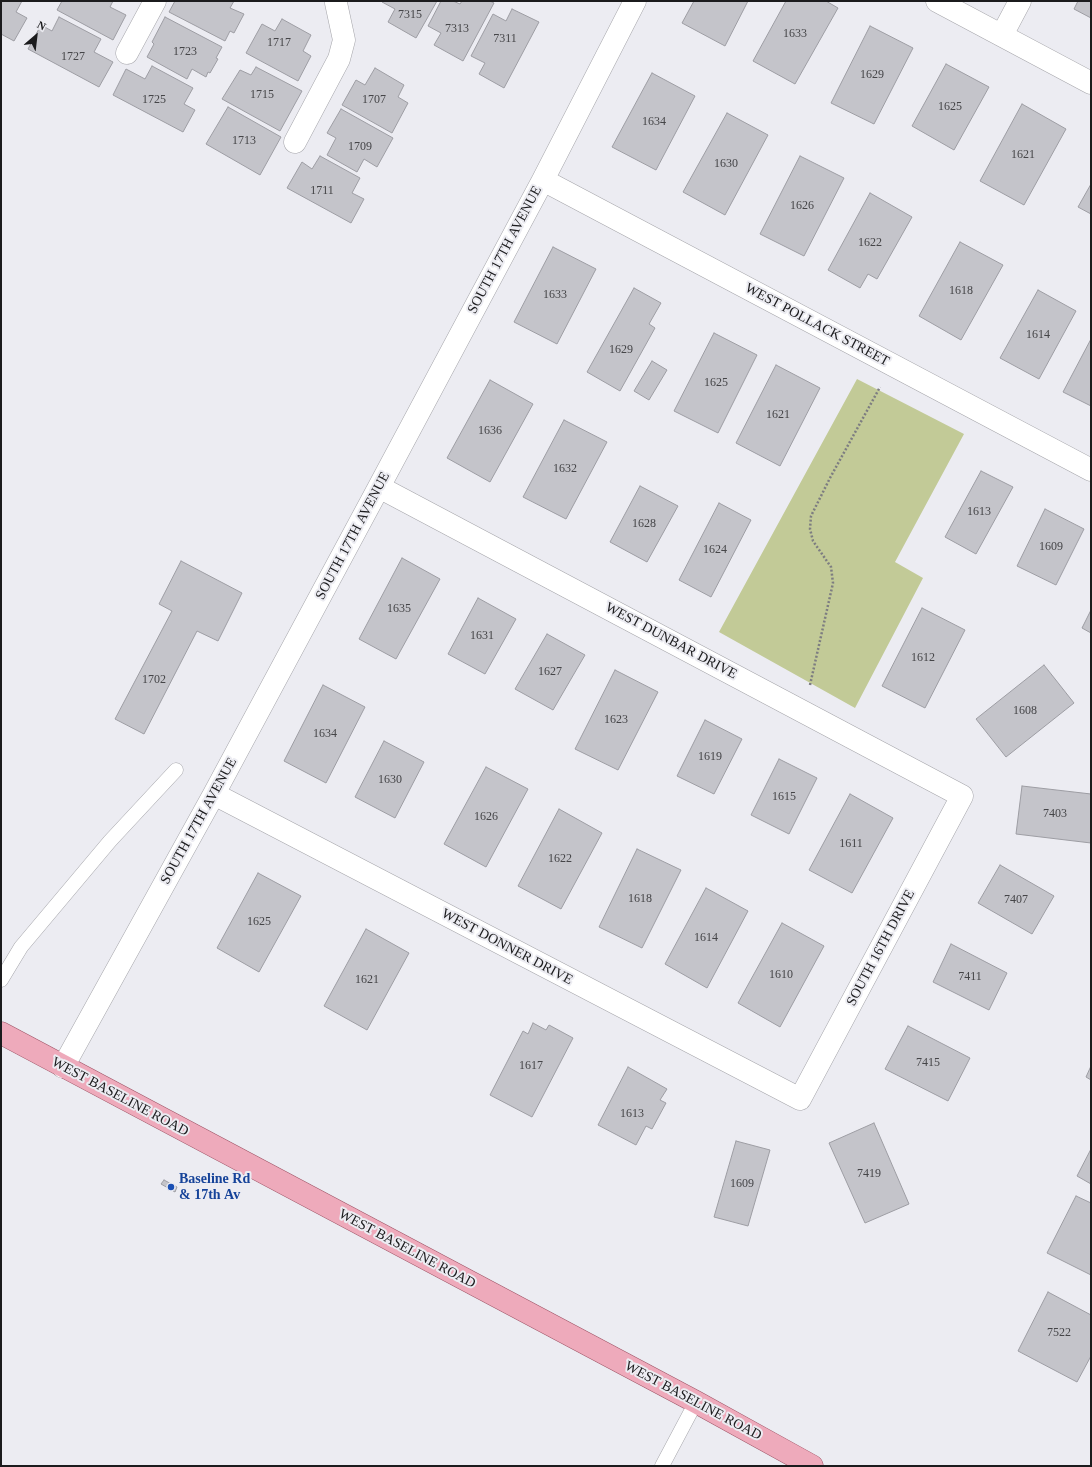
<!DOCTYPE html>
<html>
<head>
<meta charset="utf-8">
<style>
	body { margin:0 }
	#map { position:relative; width:1092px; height:1467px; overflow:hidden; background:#ececf2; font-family:Georgia,serif }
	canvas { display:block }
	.frame { position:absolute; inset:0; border:2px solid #1b1b1d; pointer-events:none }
	.north { position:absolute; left:16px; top:16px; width:40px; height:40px; -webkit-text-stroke:3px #ececf2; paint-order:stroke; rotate:28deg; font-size:11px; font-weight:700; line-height:16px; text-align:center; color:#1b1b1d }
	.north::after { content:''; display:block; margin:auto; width:14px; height:18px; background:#1b1b1d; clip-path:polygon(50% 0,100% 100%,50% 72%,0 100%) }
</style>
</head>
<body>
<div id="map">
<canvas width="1092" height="1467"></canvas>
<div class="frame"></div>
<div class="north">N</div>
</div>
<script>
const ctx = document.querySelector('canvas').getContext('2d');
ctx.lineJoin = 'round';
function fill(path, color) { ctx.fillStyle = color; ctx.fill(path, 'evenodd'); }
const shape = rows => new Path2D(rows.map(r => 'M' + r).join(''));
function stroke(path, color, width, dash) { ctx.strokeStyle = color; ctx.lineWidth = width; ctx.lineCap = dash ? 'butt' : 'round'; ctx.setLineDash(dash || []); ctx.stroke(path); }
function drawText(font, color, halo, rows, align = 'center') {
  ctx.font = font + ' Georgia,serif'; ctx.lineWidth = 4; ctx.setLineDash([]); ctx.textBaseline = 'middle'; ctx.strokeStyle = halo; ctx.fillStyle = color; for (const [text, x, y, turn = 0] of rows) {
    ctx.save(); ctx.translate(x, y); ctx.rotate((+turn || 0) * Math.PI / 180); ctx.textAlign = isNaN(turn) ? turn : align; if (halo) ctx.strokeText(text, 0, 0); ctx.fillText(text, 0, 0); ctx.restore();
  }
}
fill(shape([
	[857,379,964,434,895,562,923,578,855,708,719,632]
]), '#c2ca97');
const building = shape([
	[1,1,22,1,16,12,27,18,14,41,1,34,1,1],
	[62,1,113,1,110,7,126,15,113,40,57,10,62,1],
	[175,1,234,1,230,8,244,14,234,33,230,31,225,41,169,12,175,1],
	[383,1,437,1,416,38,388,22,395,9,382,2,383,1],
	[441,1,453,1,460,4,462,1,490,1,494,3,463,61,434,45,441,33,428,26,441,1],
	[694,1,748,1,725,46,682,23,694,1],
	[786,1,826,1,838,8,795,84,753,61,786,1],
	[1078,1,1091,1,1091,18,1074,9,1078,1],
	[512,9,539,22,504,88,479,74,485,63,471,56,493,14,506,21,512,9],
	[59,17,101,39,94,52,113,62,99,87,28,49,41,25,52,31,59,17],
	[165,17,222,47,216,58,218,59,210,73,208,72,206,77,192,69,187,79,147,57,154,44,152,42,165,17],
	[282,19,311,35,303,51,311,56,298,81,246,53,262,24,275,31,282,19],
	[870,26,913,48,874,124,831,103,870,26],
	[946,64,989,87,954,150,912,126,946,64],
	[152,66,193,88,184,104,195,110,183,132,113,95,126,69,145,79,152,66],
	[256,67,302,91,280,131,222,99,240,70,251,75,256,67],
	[375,68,404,85,398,97,408,103,392,133,342,105,356,80,365,85,375,68],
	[652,73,695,96,656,170,612,147,652,73],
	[1022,104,1066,129,1024,205,980,181,1022,104],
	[228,107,281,137,260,175,206,144,228,107],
	[341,109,393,138,377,167,364,159,357,172,327,155,336,138,327,133,341,109],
	[727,113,768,135,725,215,683,192,727,113],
	[320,156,360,178,352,193,364,199,351,223,287,188,302,162,312,169,320,156],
	[800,156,844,178,804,256,760,234,800,156],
	[1091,184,1091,214,1078,207,1091,184],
	[870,193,912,217,877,279,868,274,860,288,828,270,870,193],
	[960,242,1003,265,961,340,919,316,960,242],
	[553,247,596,269,557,344,514,322,553,247],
	[634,288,661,303,649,324,655,328,620,391,587,372,634,288],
	[1038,290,1076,311,1039,379,1000,358,1038,290],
	[714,333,757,355,718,433,674,411,714,333],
	[1091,339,1091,406,1063,392,1091,339],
	[652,361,667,370,649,400,634,391,652,361],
	[776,365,820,388,780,466,736,443,776,365],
	[490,380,533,404,490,482,447,458,490,380],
	[564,420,607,442,566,519,523,497,564,420],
	[981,471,1013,487,976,554,945,537,981,471],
	[640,486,678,506,647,562,610,542,640,486],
	[719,503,751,520,711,597,679,580,719,503],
	[1045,509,1084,529,1056,585,1017,566,1045,509],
	[402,558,440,579,396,659,359,639,402,558],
	[181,561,242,593,218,641,197,631,144,734,115,719,172,611,159,604,181,561],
	[478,598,516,619,485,674,448,654,478,598],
	[922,608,965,630,925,708,882,686,922,608],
	[1091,610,1091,633,1082,628,1091,610],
	[547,634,585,655,553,710,515,689,547,634],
	[1044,665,1074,703,1006,757,976,719,1044,665],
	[615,670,658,692,618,770,575,749,615,670],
	[323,685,365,707,326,783,284,761,323,685],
	[705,720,742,739,714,794,677,776,705,720],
	[384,741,424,762,395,818,355,797,384,741],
	[779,759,817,778,789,834,751,815,779,759],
	[486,767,528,789,486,867,444,844,486,767],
	[1022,786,1091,794,1091,843,1016,834,1022,786],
	[850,794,893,818,852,893,809,870,850,794],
	[559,809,602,833,561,909,518,886,559,809],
	[637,849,681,870,642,948,599,927,637,849],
	[1000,865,1054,896,1032,934,978,903,1000,865],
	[258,873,301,896,259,972,217,948,258,873],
	[706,888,748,911,707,988,665,964,706,888],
	[782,923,824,946,780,1027,738,1003,782,923],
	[366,929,409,953,367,1030,324,1006,366,929],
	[951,944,1007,973,989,1010,933,982,951,944],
	[533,1023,546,1030,549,1025,573,1038,532,1117,490,1095,523,1031,528,1034,533,1023],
	[908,1026,970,1058,948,1101,885,1069,908,1026],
	[1091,1066,1091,1080,1086,1077,1091,1066],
	[628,1067,667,1089,660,1100,666,1103,652,1129,646,1126,636,1145,598,1125,628,1067],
	[874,1123,909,1204,865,1223,829,1143,874,1123],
	[736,1141,770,1150,748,1226,714,1217,736,1141],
	[1091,1149,1091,1184,1077,1176,1091,1149],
	[164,1180,177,1187,175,1192,161,1184,164,1180],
	[1076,1196,1091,1203,1091,1275,1047,1253,1076,1196],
	[1048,1292,1091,1315,1091,1356,1077,1382,1018,1351,1048,1292]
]);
fill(building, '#c4c4ca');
stroke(building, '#9d9da3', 1);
const lane = shape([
	[1,980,21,947,110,841,176,770],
	[662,1466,696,1402]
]);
const street = shape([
	[937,1,1091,83],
	[1002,35,1020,1],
	[127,53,155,1],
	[295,142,339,59,344,40,336,3],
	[543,180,1091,470],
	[214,794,800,1099,962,796,379,487],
	[63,1067,214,794,379,487,543,180,635,1]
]);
const primary = shape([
	[1,1033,696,1402,812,1466]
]);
stroke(lane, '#a5a5aa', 15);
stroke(street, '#a5a5aa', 23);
stroke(primary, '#9d5466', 23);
stroke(shape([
	[810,685,833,583,831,567,813,541,810,529,811,516,830,478,880,387]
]), '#7d7d81', 2.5, [2, 2]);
stroke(lane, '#fff', 14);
stroke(street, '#fff', 22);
stroke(primary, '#eab', 22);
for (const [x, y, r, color] of [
	[171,1187,4,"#1a4fb4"]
]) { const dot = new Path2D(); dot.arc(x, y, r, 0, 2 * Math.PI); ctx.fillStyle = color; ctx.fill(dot); stroke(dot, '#ececf2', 1.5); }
drawText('12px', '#454548', null, [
	["7315",410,15],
	["7313",457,29],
	["1633",795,34],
	["7311",505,39],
	["1717",279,43],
	["1723",185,52],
	["1727",73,57],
	["1629",872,75],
	["1715",262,95],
	["1725",154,100],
	["1707",374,100],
	["1625",950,107],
	["1634",654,122],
	["1713",244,141],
	["1709",360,147],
	["1621",1023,155],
	["1630",726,164],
	["1711",322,191],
	["1626",802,206],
	["1622",870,243],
	["1618",961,291],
	["1633",555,295],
	["1614",1038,335],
	["1629",621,350],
	["1625",716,383],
	["1621",778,415],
	["1636",490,431],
	["1632",565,469],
	["1613",979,512],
	["1628",644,524],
	["1609",1051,547],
	["1624",715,550],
	["1635",399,609],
	["1631",482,636],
	["1612",923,658],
	["1627",550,672],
	["1702",154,680],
	["1608",1025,711],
	["1623",616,720],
	["1634",325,734],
	["1619",710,757],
	["1630",390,780],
	["1615",784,797],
	["7403",1055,814],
	["1626",486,817],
	["1611",851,844],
	["1622",560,859],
	["1618",640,899],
	["7407",1016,900],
	["1625",259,922],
	["1614",706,938],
	["1610",781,975],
	["7411",970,977],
	["1621",367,980],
	["7415",928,1063],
	["1617",531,1066],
	["1613",632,1114],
	["7419",869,1174],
	["1609",742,1184],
	["7522",1059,1333]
]);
drawText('14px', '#1b1b1d', '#ececf2', [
	["SOUTH 17TH AVENUE",505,250,-62],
	["WEST POLLACK STREET",817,325,28],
	["SOUTH 17TH AVENUE",353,536,-62],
	["WEST DUNBAR DRIVE",671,641,28],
	["SOUTH 17TH AVENUE",199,821,-61],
	["WEST DONNER DRIVE",507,947,28],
	["SOUTH 16TH DRIVE",881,948,-62],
	["WEST BASELINE ROAD",120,1097,28],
	["WEST BASELINE ROAD",407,1249,28],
	["WEST BASELINE ROAD",693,1401,28]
]);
drawText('bold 14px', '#164399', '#ececf2', [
	["Baseline Rd",179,1179],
	["& 17th Av",179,1195]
], 'left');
</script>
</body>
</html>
